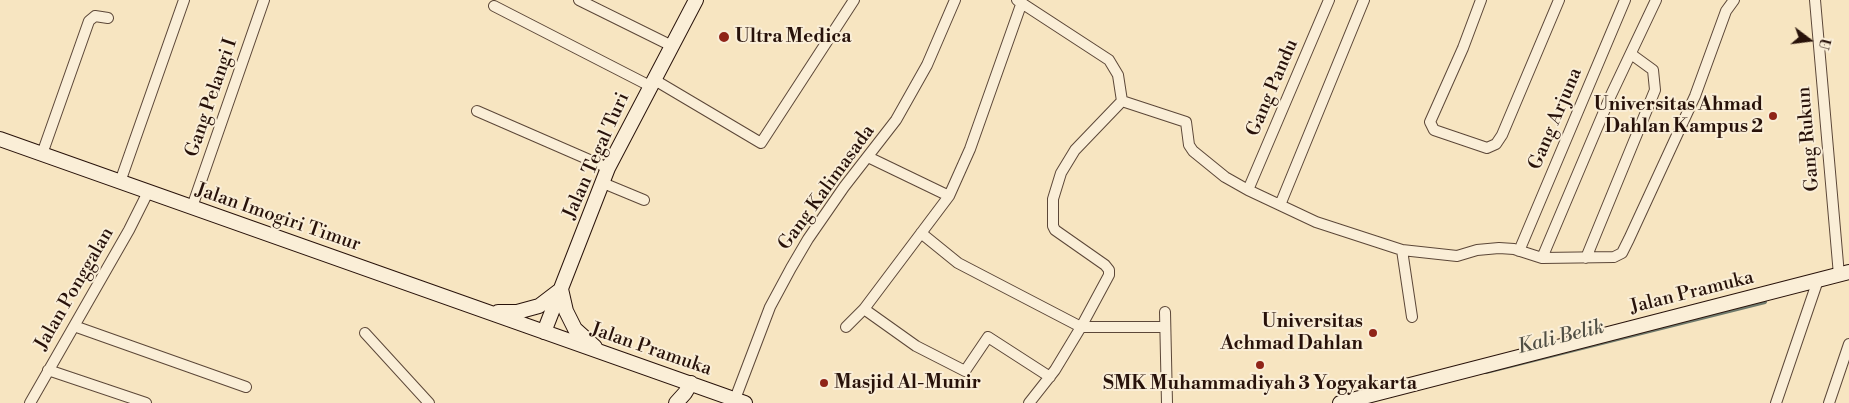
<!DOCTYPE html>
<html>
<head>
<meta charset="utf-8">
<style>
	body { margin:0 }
	#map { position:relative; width:1849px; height:403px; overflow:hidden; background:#f7e5c1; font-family:"Libre Bodoni",serif }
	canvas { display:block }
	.north { position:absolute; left:1784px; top:15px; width:50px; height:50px; -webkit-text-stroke:4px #faeed7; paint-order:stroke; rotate:105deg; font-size:14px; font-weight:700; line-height:20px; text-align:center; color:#28120a }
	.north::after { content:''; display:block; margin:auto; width:18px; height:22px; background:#28120a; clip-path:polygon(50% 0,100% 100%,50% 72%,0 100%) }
</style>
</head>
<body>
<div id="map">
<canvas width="1849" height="403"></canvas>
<div class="north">U</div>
</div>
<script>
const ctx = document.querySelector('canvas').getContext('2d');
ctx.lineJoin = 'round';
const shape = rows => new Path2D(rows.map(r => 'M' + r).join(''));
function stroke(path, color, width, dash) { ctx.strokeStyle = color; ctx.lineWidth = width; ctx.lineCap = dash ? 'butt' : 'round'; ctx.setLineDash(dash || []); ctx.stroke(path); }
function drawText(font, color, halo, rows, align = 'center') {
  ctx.font = font + ' "Libre Bodoni",serif'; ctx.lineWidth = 4; ctx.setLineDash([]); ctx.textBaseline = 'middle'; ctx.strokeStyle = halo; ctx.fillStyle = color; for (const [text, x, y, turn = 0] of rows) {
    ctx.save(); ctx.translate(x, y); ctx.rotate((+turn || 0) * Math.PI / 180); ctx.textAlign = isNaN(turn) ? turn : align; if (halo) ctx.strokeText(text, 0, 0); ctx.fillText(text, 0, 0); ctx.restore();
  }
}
stroke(shape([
	[1486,372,1765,302]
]), '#6f7a6d', 4);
const street = shape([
	[579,0,672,46],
	[1017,0,1109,60,1118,75,1122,101,1075,150,1061,173,1053,199,1053,226,1055,230,1105,265,1109,270,1109,275,1081,327,1055,370,1029,403],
	[1481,0,1463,48,1430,122,1434,130,1487,148,1496,144,1502,135,1559,0],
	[1815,0,1839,275],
	[494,6,650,86],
	[653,79,761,143,854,0],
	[1122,101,1186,122,1189,145,1193,151,1225,177,1248,190,1316,222,1402,250,1457,256,1477,250,1499,248,1514,249,1542,258,1614,257,1622,253,1629,239,1695,96,1726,11,1734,0],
	[477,111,608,168],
	[42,154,89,21,95,16,108,18],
	[868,157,949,196],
	[120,182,184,0],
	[603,183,644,200],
	[1248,190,1329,0],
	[1280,205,1364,0],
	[192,207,264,0],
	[921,233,958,263,1081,327,1165,327],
	[1402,250,1412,317],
	[1519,251,1625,0],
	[1542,258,1611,95,1656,0],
	[1586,258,1655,90,1653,70,1631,54],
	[864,309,916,346,965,371,988,337,1050,377],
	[1165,312,1167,403],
	[74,326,246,387],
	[846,327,864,309,949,196,970,149,1022,2],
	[365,333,429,403],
	[48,370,146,403],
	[735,399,770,307,791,268,808,239,844,187,896,120,927,65,955,0],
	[30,403,129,230,148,192],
	[1776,403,1818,280],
	[1829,403,1849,344]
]);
const secondary = shape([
	[0,139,745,403],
	[561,289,566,311,575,329,595,347],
	[498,312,517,312,539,306,560,290],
	[544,332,608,168,696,0],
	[676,403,685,393,691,383],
	[1340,403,1849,272]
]);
stroke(street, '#5c4738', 12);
stroke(secondary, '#28120a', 16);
stroke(street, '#faeed7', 10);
stroke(secondary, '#faeed7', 14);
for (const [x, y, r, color] of [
	[724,37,6,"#8f2418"],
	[1773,116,5,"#8f2418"],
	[1373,333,5,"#8f2418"],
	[1260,365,5,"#8f2418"],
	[824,383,5,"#8f2418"]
]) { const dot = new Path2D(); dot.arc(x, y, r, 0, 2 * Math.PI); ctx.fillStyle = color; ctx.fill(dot); stroke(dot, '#faeed7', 2); }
drawText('bold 19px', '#28120a', '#faeed7', [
	["Ultra Medica",735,37],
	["Universitas Ahmad",1763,105,"right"],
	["Dahlan Kampus 2",1763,127,"right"],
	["Universitas",1363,322,"right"],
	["Achmad Dahlan",1363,344,"right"],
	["Masjid Al-Munir",834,383],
	["SMK Muhammadiyah 3 Yogyakarta",1260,384,"center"]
], 'left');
drawText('19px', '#28120a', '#faeed7', [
	["Gang Pandu",1273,88,-67],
	["Gang Pelangi I",212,98,-71],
	["Gang Arjuna",1556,119,-67],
	["Gang Rukun",1809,139,-95],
	["Jalan Tegal Turi",597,156,-66],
	["Gang Kalimasada",827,188,-54],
	["Jalan Imogiri Timur",278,218,19],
	["Jalan Ponggalan",75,289,-60],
	["Jalan Pramuka",1692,293,-14],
	["Jalan Pramuka",651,350,19]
]);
drawText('italic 20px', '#514f44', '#faeed7', [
	["Kali Belik",1561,338,-14]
]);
</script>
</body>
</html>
